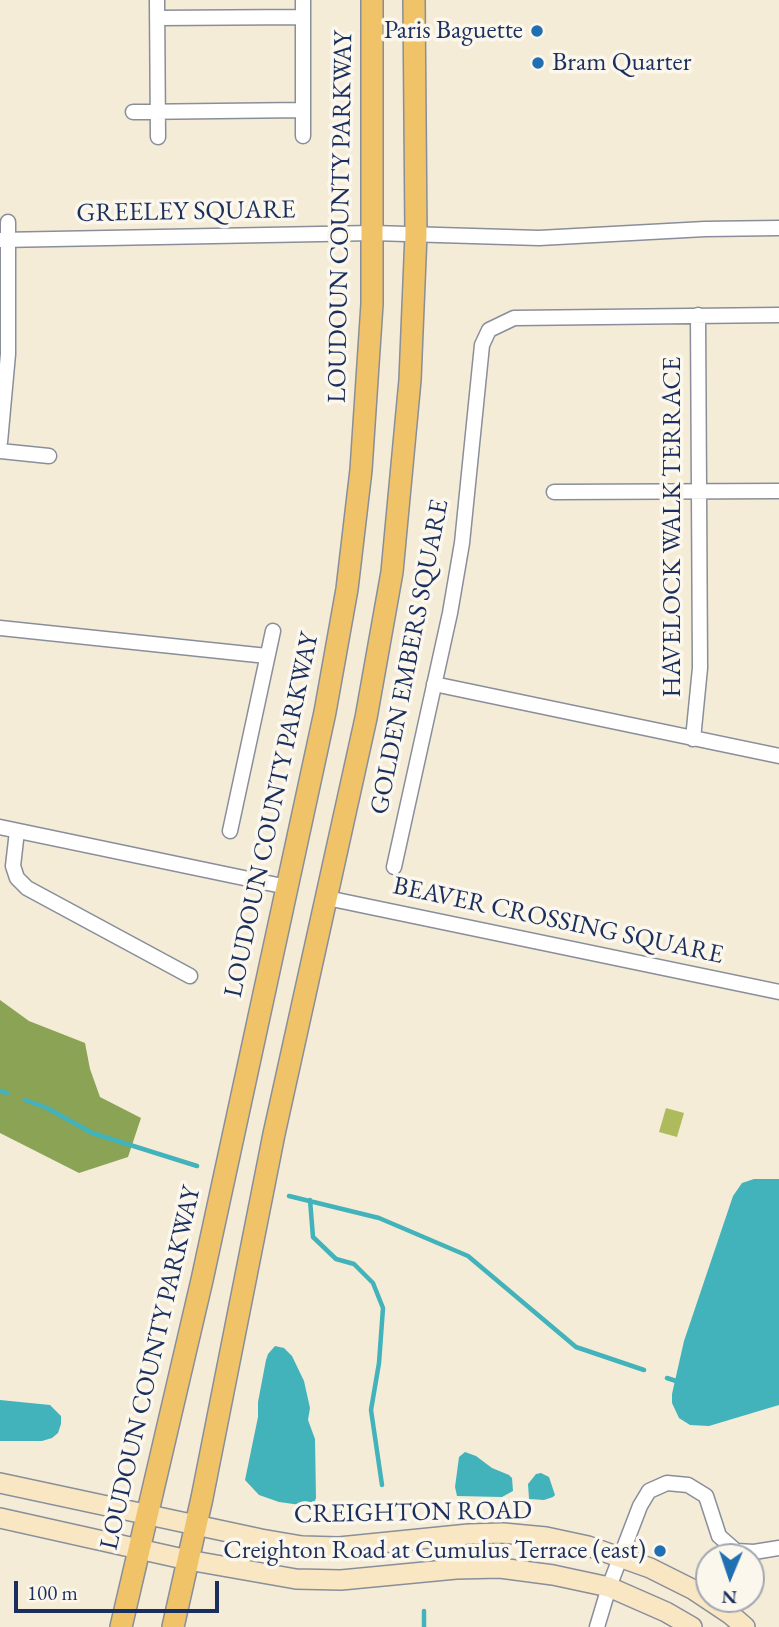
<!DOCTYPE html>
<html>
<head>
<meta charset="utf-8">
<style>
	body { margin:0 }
	#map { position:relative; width:779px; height:1627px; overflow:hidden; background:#f5ecd7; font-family:"EB Garamond",serif }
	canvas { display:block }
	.north { position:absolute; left:695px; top:1543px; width:70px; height:70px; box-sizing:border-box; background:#fbf7ec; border:2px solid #a1a7b3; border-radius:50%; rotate:182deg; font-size:19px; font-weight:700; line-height:28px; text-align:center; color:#1b2f5e }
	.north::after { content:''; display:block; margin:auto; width:24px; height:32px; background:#1f6fb2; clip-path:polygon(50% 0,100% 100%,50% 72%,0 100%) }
	.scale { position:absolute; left:14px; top:1581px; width:205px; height:32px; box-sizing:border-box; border:4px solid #1b2f5e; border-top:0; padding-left:9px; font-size:21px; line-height:24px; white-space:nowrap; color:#1b2f5e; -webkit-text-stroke:5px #fbf7ec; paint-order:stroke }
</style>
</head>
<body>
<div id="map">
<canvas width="779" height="1627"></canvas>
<div class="north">N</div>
<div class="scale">100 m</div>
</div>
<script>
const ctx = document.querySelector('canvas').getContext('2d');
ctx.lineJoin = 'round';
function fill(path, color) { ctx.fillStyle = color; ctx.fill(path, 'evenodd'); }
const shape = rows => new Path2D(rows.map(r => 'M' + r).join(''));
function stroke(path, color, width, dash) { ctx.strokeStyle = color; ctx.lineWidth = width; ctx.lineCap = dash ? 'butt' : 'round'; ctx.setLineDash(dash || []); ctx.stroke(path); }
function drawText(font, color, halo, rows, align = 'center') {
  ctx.font = font + ' "EB Garamond",serif'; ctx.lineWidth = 7; ctx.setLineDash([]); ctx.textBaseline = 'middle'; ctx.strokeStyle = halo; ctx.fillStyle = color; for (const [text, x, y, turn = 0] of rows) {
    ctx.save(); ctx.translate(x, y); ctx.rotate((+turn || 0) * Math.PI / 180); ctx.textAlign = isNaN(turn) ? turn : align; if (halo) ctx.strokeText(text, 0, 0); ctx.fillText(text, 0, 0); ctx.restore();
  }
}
fill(shape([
	[666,1108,684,1113,677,1137,659,1132]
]), '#aebb5d');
fill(shape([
	[0,1000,29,1021,85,1043,90,1069,100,1097,141,1118,128,1157,79,1173,0,1133]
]), '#8aa354');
fill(shape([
	[754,1179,779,1179,779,1405,709,1426,690,1425,679,1418,672,1403,672,1394,684,1341,733,1196,742,1183],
	[275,1346,284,1348,292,1356,304,1381,310,1408,308,1420,315,1439,316,1498,314,1503,308,1506,279,1502,259,1495,245,1480,258,1417,258,1402,266,1360,268,1354],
	[0,1400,50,1405,61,1416,61,1424,58,1433,52,1438,42,1441,0,1441],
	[465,1452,476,1456,492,1468,509,1475,512,1478,513,1491,502,1497,457,1496,455,1487,459,1457],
	[541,1473,549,1477,555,1495,553,1497,544,1500,529,1499,528,1484,536,1474]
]), '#42b2bb');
stroke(shape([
	[0,1091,7,1093],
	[25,1100,47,1108,92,1133,197,1166],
	[289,1196,379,1218,468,1256,576,1347,644,1370],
	[310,1200,313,1237,336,1259,354,1264,373,1283,383,1308,379,1363,371,1410,382,1485],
	[667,1378,676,1381,682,1380],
	[424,1611,424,1627]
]), '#42b2bb', 4.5);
const street = shape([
	[157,0,158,137],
	[157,18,303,17],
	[133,112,303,110],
	[303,136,303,0],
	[0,240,373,233,539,238,705,229,779,228],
	[0,442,8,354,8,222],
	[0,451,49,456],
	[554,492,779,491],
	[0,628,267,656],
	[434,684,779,756],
	[693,739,700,668,698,315],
	[0,827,287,887],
	[17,831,13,866,17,878,27,888,190,976],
	[230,831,273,631],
	[394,867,450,613,462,543,482,345,489,330,514,318,779,315],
	[327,898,779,992],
	[597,1627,609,1587,640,1506,649,1491,667,1483,688,1485,706,1496,719,1536,736,1551,754,1552,779,1548]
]);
const secondary = shape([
	[0,1483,261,1539,302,1546,339,1547,469,1534,503,1533,546,1537,588,1546,650,1568,694,1590,730,1614,745,1627],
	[0,1518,188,1560,296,1579,341,1580,456,1569,500,1568,553,1575,609,1587,666,1612,692,1627]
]);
const primary = shape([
	[121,1627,202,1280,325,712,347,589,361,470,372,304,372,0],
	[173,1627,202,1498,274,1134,366,718,392,572,410,380,416,234,414,0]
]);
stroke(street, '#888e9a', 17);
stroke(secondary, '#888e9a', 22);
stroke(primary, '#888e9a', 24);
stroke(street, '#fff', 14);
stroke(secondary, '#f9e7c3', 19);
stroke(primary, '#f0c369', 21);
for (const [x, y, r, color] of [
	[537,31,7,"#1f6fb2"],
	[538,63,7,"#1f6fb2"],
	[660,1551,7,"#1f6fb2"]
]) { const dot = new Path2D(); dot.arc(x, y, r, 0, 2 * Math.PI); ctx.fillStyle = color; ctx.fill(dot); stroke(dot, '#fbf7ec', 2.5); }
drawText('26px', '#1b2f5e', '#fbf7ec', [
	["Paris Baguette",523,31],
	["Bram Quarter",552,63,"left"],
	["Creighton Road at Cumulus Terrace (east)",646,1551]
], 'right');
drawText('26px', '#1b2f5e', '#fbf7ec', [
	["GREELEY SQUARE",186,212,-1],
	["LOUDOUN COUNTY PARKWAY",341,217,-89],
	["HAVELOCK WALK TERRACE",673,527,-90],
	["GOLDEN EMBERS SQUARE",410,657,-79],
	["LOUDOUN COUNTY PARKWAY",272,815,-78],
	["BEAVER CROSSING SQUARE",558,921,12],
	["LOUDOUN COUNTY PARKWAY",151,1368,-77],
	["CREIGHTON ROAD",413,1513,-1]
]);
</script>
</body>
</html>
